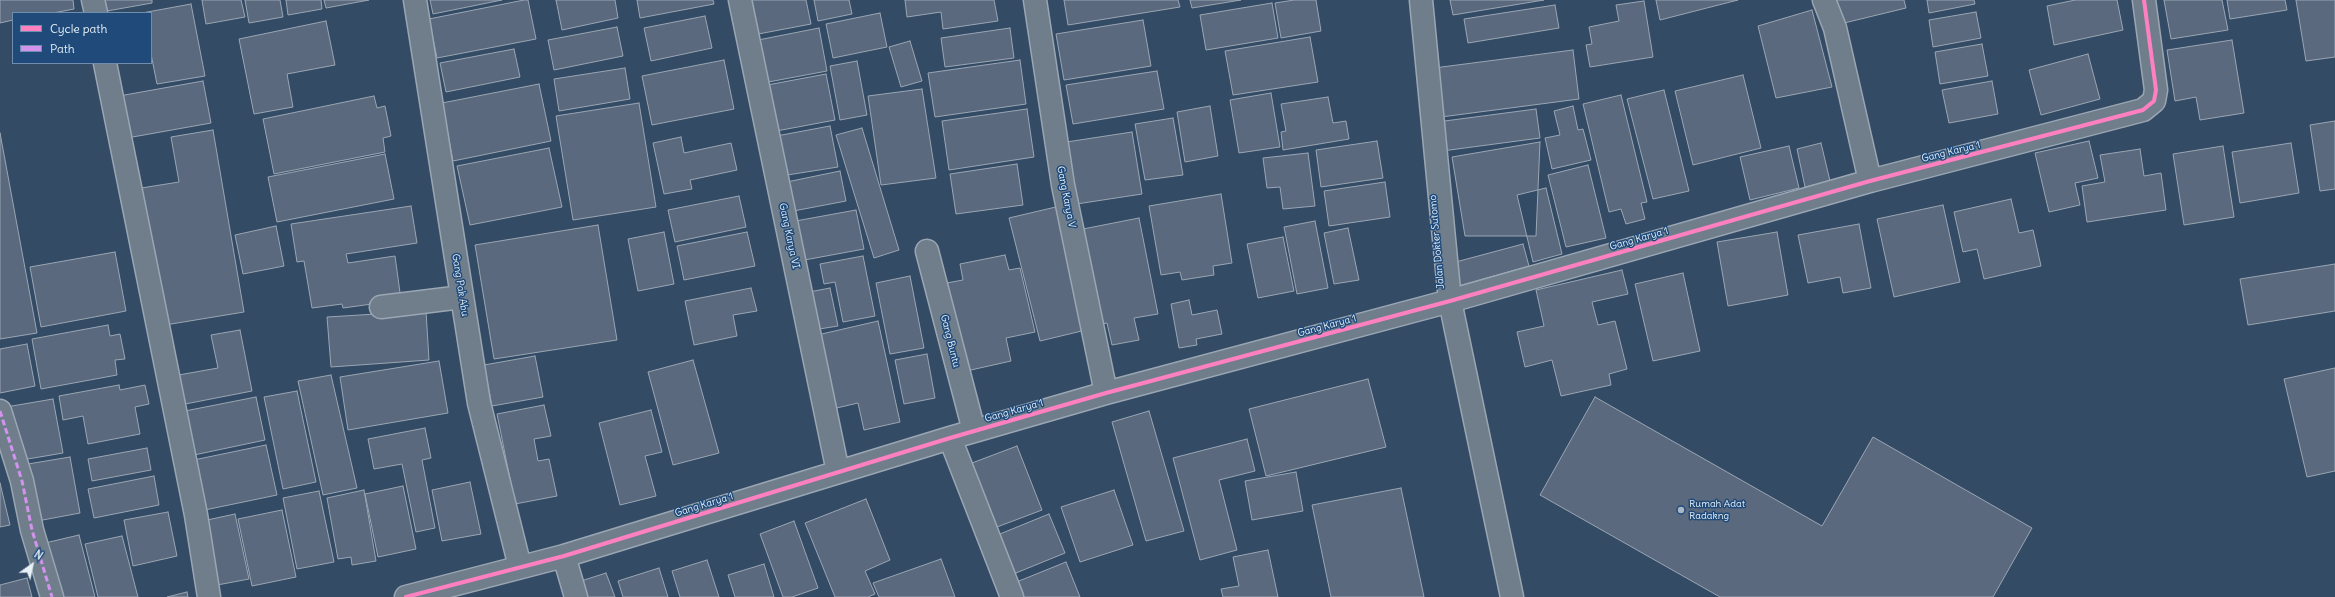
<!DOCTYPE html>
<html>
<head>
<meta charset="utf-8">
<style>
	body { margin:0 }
	#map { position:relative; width:2335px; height:597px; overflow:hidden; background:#344b65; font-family:Delius,sans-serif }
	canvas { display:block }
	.legend { position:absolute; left:12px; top:12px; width:140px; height:52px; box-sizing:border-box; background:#1f4a7a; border:1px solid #6f8dac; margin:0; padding:5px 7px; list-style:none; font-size:12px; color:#e8f1f8 }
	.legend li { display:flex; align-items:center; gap:8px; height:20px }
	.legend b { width:20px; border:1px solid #6f8dac }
	.north { position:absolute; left:12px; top:545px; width:40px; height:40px; -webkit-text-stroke:3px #1f4a7a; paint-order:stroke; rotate:33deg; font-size:11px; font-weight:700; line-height:16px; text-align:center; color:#e8f1f8 }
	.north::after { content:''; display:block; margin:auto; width:14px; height:18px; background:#e8f1f8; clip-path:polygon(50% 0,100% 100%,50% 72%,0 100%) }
</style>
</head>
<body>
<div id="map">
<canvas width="2335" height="597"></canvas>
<ul class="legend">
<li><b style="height:5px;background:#ff80c0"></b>Cycle path</li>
<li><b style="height:5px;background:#d193ec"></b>Path</li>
</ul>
<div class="north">N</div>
</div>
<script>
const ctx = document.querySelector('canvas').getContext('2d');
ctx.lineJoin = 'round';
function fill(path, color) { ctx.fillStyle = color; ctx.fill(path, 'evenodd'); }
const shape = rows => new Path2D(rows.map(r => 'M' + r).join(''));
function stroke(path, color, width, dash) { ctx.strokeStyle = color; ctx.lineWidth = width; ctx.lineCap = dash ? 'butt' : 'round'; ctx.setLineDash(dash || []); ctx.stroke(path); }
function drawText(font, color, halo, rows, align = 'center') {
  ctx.font = font + ' Delius,sans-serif'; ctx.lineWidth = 3; ctx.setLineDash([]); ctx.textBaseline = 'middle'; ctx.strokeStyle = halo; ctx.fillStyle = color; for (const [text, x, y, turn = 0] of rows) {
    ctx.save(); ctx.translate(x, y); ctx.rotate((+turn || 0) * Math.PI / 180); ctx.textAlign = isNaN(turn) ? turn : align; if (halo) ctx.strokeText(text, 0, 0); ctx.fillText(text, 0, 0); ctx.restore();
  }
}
const building = shape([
	[0,0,73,0,74,9,53,13,13,13,13,20,0,23,0,0],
	[105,0,152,0,152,3,107,11,105,0],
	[202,0,241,0,245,17,206,24,202,0],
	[245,0,280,0,283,17,249,23,245,0],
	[286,0,321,0,322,9,288,15,286,0],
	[324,0,369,0,326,8,324,0],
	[430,0,502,0,433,14,430,0],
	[524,0,528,0,536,39,437,58,429,19,524,0],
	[556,0,615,0,618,18,562,30,556,0],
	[637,0,713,0,714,4,640,18,637,0],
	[746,0,806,0,811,24,753,35,746,0],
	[814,0,849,0,852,14,818,21,814,0],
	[905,0,994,0,998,21,943,29,941,12,907,17,905,0],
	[1064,0,1178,0,1180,7,1068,25,1064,0],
	[1190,0,1241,0,1192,8,1190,0],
	[1294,0,1316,0,1321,31,1281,38,1275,3,1294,0],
	[1450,0,1544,0,1453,15,1450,0],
	[1656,0,1738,0,1660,20,1656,0],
	[1834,0,1904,0,1906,8,1840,24,1834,0],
	[1927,0,1974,0,1975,4,1929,13,1927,0],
	[2075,0,2117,0,2123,30,2054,45,2047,6,2075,0],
	[2164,0,2222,0,2228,30,2171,39,2164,0],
	[2227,0,2285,0,2287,10,2230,19,2227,0],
	[2296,0,2335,0,2335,57,2306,61,2296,0],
	[1644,1,1653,57,1590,67,1586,45,1592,44,1589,27,1619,21,1616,5,1644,1],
	[1272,3,1278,38,1206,50,1200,15,1272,3],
	[191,4,205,76,157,84,151,54,151,13,142,13,191,4],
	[1555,5,1559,28,1468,43,1464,19,1555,5],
	[1812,10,1832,87,1776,98,1758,26,1812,10],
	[1976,12,1981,38,1933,47,1929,20,1976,12],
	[880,13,887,47,833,58,826,24,880,13],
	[705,16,712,48,651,61,644,28,705,16],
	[1143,20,1151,66,1064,80,1056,34,1143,20],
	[326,21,335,65,287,74,293,107,254,114,239,39,326,21],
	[617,27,623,56,554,70,548,40,617,27],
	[819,28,827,71,763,83,753,41,819,28],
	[1010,28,1014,58,945,67,941,38,1010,28],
	[1310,37,1318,82,1233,95,1225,51,1310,37],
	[2232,40,2244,113,2200,120,2196,97,2175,101,2167,50,2232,40],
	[910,41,922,81,901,87,889,47,910,41],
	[1982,44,1988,76,1940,84,1935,52,1982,44],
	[514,49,520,77,446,92,440,63,514,49],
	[1573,50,1579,99,1441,117,1434,68,1573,50],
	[2088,54,2100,99,2041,115,2029,70,2088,54],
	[724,60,734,109,652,125,642,76,724,60],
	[1020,60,1026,104,935,117,928,73,1020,60],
	[857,61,867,115,840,120,830,66,857,61],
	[625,68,630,99,559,111,554,79,625,68],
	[1157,71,1164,109,1073,124,1066,85,1157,71],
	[826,74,835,120,771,132,762,86,826,74],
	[1743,75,1761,148,1693,165,1675,91,1743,75],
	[203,81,211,123,127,138,119,96,203,81],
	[1992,81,1998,114,1949,123,1942,90,1992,81],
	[539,84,551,141,453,161,442,103,539,84],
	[922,89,936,178,881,185,868,96,922,89],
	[1664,90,1689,191,1653,199,1627,99,1664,90],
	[1271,93,1280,147,1239,153,1230,100,1271,93],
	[1621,95,1647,202,1641,203,1645,219,1626,224,1621,209,1609,212,1583,104,1621,95],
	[374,96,377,108,385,106,391,136,383,138,385,152,274,174,263,119,374,96],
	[1328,97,1333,123,1346,121,1349,139,1283,150,1281,132,1286,131,1281,104,1328,97],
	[639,103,656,207,573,220,556,116,639,103],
	[1210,106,1218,156,1185,162,1177,112,1210,106],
	[1573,106,1578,130,1583,129,1591,160,1552,169,1545,138,1560,135,1554,111,1573,106],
	[1027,109,1034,157,949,170,942,121,1027,109],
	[1536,109,1540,138,1442,151,1437,122,1536,109],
	[1173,118,1183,175,1145,180,1135,124,1173,118],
	[2335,121,2335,189,2320,191,2310,125,2335,121],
	[830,126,838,167,781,176,771,137,830,126],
	[862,128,899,250,874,258,836,135,862,128],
	[213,130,244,312,159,326,135,189,179,182,171,137,213,130],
	[1132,132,1142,194,1070,205,1060,143,1132,132],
	[0,133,37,333,0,339,0,133],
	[681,137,684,153,731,143,737,170,690,180,692,189,664,194,653,143,681,137],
	[1377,141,1383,178,1321,187,1316,150,1377,141],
	[2089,141,2098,178,2075,183,2080,205,2049,212,2035,153,2089,141],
	[1540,142,1536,236,1465,236,1452,157,1540,142],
	[1821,143,1830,181,1805,187,1797,149,1821,143],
	[2291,143,2299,193,2240,203,2232,152,2291,143],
	[1789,146,1799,188,1750,200,1740,157,1789,146],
	[2223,146,2234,217,2184,225,2173,154,2223,146],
	[549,148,562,207,470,225,457,166,549,148],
	[2140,149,2144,176,2161,173,2166,210,2087,222,2082,186,2105,182,2100,155,2140,149],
	[1308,153,1315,206,1283,209,1280,187,1267,188,1263,158,1308,153],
	[385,154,394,199,277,222,268,177,385,154],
	[1017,164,1023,205,956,214,950,174,1017,164],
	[1588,165,1606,238,1566,247,1548,175,1588,165],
	[840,171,846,201,788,212,782,183,840,171],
	[1385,182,1390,217,1329,226,1324,191,1385,182],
	[1546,188,1562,254,1533,262,1517,195,1546,188],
	[1221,194,1232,263,1213,266,1214,275,1182,280,1180,272,1161,275,1149,206,1221,194],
	[739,196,746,227,675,242,668,210,739,196],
	[2011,199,2019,233,2033,230,2041,266,1984,279,1977,249,1963,252,1954,212,2011,199],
	[1943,205,1960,282,1894,297,1877,219,1943,205],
	[411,206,417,243,346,254,348,263,395,256,401,300,343,308,342,304,312,308,304,261,297,262,291,224,411,206],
	[1060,206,1090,329,1040,341,1009,218,1060,206],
	[856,210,864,249,799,261,790,222,856,210],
	[1139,218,1158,314,1134,318,1139,340,1112,345,1107,323,1096,325,1078,230,1139,218],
	[1315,221,1328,288,1297,294,1284,227,1315,221],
	[1859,224,1871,288,1843,293,1840,277,1808,283,1798,235,1859,224],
	[598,225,617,340,494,359,475,245,598,225],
	[276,226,284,266,243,274,235,235,276,226],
	[1348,228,1359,280,1334,284,1324,233,1348,228],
	[664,232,674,284,638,291,628,239,664,232],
	[747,232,755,266,684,280,677,246,747,232],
	[1777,232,1788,295,1728,306,1717,242,1777,232],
	[1283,237,1294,291,1258,298,1247,244,1283,237],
	[1523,244,1529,266,1458,286,1452,263,1523,244],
	[115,252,126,311,41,327,30,267,115,252],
	[1005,255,1009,270,1020,268,1035,332,1006,338,1011,361,962,372,941,284,963,280,960,264,1005,255],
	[863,256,875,316,843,322,835,282,824,284,820,264,863,256],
	[2335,264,2335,311,2248,325,2240,279,2335,264],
	[1622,270,1628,294,1592,302,1598,325,1615,321,1627,369,1609,374,1611,385,1561,396,1552,360,1525,367,1517,332,1544,326,1536,290,1622,270],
	[1683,273,1700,351,1653,361,1635,284,1683,273],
	[910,276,924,348,890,354,876,283,910,276],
	[751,288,757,311,733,315,737,336,694,345,685,301,751,288],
	[830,288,838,326,813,330,804,293,830,288],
	[1189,300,1192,315,1217,310,1222,334,1196,339,1197,345,1179,348,1171,304,1189,300],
	[426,311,429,360,331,367,327,317,426,311],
	[878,321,900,422,864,430,858,403,828,410,813,336,878,321],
	[108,325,110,336,120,334,125,359,115,360,117,375,41,389,32,339,108,325],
	[240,330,252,391,180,405,173,376,218,368,211,335,240,330],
	[27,344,35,386,0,393,0,349,27,344],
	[927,354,935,398,904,404,895,360,927,354],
	[535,356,543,397,492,406,484,365,535,356],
	[693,360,719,453,673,465,648,372,693,360],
	[439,361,448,413,348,430,340,377,439,361],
	[2335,368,2335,471,2307,477,2284,379,2335,368],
	[331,375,357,488,323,495,298,381,331,375],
	[1368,379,1386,447,1266,476,1249,409,1368,379],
	[119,385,120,390,145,385,149,404,135,407,140,434,88,444,83,416,63,420,59,396,119,385],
	[297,391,316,482,283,489,264,397,297,391],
	[256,397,265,440,194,455,185,411,256,397],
	[1595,397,1822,526,1873,437,2032,528,1993,597,1720,597,1540,495,1595,397],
	[53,399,63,453,16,461,6,407,53,399],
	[544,405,551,436,534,439,538,461,549,459,557,496,515,504,497,414,544,405],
	[651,410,662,452,645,456,656,496,620,505,599,423,651,410],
	[1149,411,1184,531,1146,541,1112,422,1149,411],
	[425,428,431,458,422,460,435,528,416,532,402,464,374,469,368,439,425,428],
	[1247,439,1255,471,1219,480,1237,550,1200,560,1173,458,1247,439],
	[266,445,277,495,200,511,189,461,266,445],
	[1017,446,1042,510,989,530,964,466,1017,446],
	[147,448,151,470,92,481,88,459,147,448],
	[70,457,80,513,32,522,22,465,70,457],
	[1296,472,1303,511,1252,520,1245,481,1296,472],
	[154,476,159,505,94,518,88,489,154,476],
	[470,482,481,534,442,541,432,490,470,482],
	[0,483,10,525,0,527,0,483],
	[403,486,416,549,378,557,365,494,403,486],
	[1401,488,1424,597,1331,597,1312,505,1401,488],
	[364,490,376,561,352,565,351,557,338,559,327,498,364,490],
	[1114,490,1133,545,1080,562,1061,507,1114,490],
	[319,491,334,562,297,569,283,498,319,491],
	[866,499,890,560,865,571,875,594,868,597,835,597,805,523,866,499],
	[282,510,296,577,252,586,238,519,282,510],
	[168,512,177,556,133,566,124,520,168,512],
	[235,514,249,579,212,586,198,522,235,514],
	[1049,514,1065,553,1011,575,995,536,1049,514],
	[794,521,818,588,792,597,783,597,760,534,794,521],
	[79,535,95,597,57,597,41,544,79,535],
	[122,536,138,597,98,597,85,544,122,536],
	[1268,550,1278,597,1223,597,1221,589,1239,586,1233,557,1268,550],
	[941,559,955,597,879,597,873,583,941,559],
	[707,560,719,597,680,597,672,571,707,560],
	[1066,562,1080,597,1020,597,1014,583,1066,562],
	[764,564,774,597,735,597,728,575,764,564],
	[659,568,668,597,623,597,618,581,659,568],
	[606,573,615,597,584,597,578,582,606,573],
	[27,578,32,597,0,597,0,585,27,578],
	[187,592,188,597,167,597,187,592]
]);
fill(building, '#5a697e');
stroke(building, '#9aa6b3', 1);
const street = shape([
	[93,0,96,13],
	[415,0,479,403,520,567],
	[740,0,838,472],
	[1035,0,1063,185,1106,393],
	[1824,0,1835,28,1870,181],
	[105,63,196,515,209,597],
	[927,251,974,431],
	[381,307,462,297],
	[0,411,22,481,32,530,52,597],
	[950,438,1012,597],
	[564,556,576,597],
	[406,597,564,556,950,438,1106,393,1450,301,1870,181,2143,110,2154,101,2156,90,2144,0]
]);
const secondary = shape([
	[1421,0,1450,301,1512,597]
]);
stroke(street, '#9aa6b3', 25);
stroke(secondary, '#9aa6b3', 25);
stroke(street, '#707e8c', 22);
stroke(secondary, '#707e8c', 22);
stroke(shape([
	[0,411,22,481,32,530,52,597]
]), '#d193ec', 3, [6, 3]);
stroke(shape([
	[406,597,564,556,950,438,1106,393,1450,301,1870,181,2143,110,2154,101,2156,90,2144,0]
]), '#ff80c0', 4);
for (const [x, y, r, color] of [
	[1681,510,4,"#a9b7c5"]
]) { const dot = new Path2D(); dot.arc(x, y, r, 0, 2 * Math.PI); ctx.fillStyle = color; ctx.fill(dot); stroke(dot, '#1f4a7a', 1.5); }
drawText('10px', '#e8f1f8', '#1f4a7a', [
	["Gang Karya 1",1951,152,-14],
	["Gang Karya V",1066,197,79],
	["Gang Karya VI",789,236,78],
	["Gang Karya 1",1639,239,-16],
	["Jalan Dokter Sutomo",1437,242,-95],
	["Gang Pak Abu",460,285,81],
	["Gang Karya 1",1327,326,-15],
	["Gang Buntu",950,341,76],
	["Gang Karya 1",1014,411,-16],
	["Gang Karya 1",704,505,-17]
]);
drawText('10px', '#e8f1f8', '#1f4a7a', [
	["Rumah Adat",1689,504],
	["Radakng",1689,516]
], 'left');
</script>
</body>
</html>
